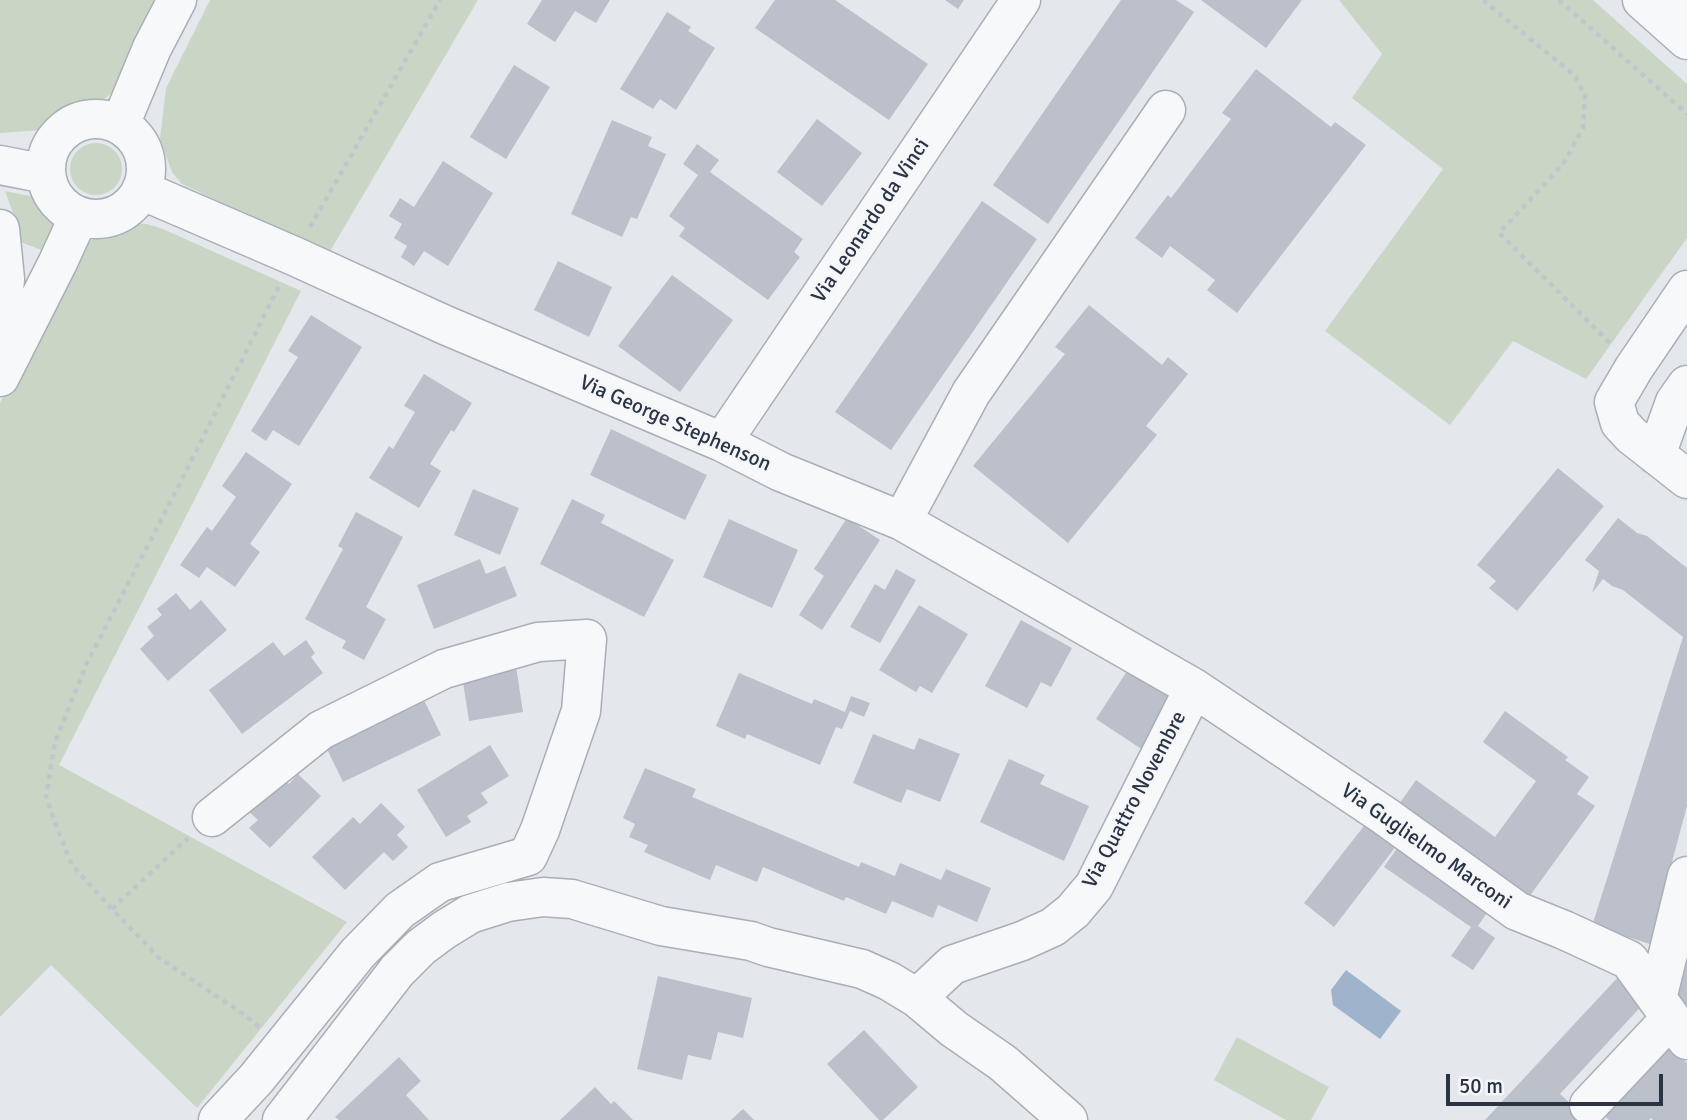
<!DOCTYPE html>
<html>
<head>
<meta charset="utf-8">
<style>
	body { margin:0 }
	#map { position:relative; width:1687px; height:1120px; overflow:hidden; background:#e4e7ec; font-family:Signika,sans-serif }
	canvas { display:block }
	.scale { position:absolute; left:1446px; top:1074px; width:217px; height:32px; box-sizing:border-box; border:4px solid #2b3445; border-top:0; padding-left:9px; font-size:21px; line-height:24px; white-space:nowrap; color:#2b3445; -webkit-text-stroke:5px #f4f6f9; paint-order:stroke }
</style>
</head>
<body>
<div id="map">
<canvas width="1687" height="1120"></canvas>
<div class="scale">50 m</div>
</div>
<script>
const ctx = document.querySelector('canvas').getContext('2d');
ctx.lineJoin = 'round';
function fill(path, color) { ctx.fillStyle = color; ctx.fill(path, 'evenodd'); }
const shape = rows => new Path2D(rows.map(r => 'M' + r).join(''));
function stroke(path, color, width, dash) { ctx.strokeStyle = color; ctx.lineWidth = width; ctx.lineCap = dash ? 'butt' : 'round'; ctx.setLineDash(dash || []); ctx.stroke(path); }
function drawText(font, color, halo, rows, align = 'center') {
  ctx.font = font + ' Signika,sans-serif'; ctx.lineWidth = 5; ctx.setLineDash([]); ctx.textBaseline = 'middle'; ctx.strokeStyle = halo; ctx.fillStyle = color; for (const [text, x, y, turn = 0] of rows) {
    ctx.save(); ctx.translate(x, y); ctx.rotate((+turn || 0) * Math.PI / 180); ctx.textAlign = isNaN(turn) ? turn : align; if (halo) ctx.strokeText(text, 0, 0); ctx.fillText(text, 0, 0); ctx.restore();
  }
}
fill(shape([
	[0,0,163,0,119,85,106,98,78,107,58,118,42,130,0,133],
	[210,0,478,0,329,253,182,184,172,172,160,139,166,88],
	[1339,0,1593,0,1687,84,1687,238,1586,379,1513,341,1450,425,1325,331,1443,169,1352,98,1382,54],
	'70 169a26 26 0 1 1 52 0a26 26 0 1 1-52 0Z',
	[5,191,30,196,42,205,54,221,56,237,52,254,18,241,13,213],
	[130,223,147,224,163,229,301,291,59,765,347,922,197,1108,51,965,0,1017,0,403,69,268,82,249,95,237,114,226],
	[1237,1037,1329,1087,1311,1120,1286,1120,1214,1080]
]), '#c9d6c5');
fill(shape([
	[1346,970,1401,1011,1380,1039,1333,1005,1331,990]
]), '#9fb4cc');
fill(shape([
	[542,0,610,0,596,23,575,11,555,42,527,24],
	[775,0,835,0,928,64,889,120,755,28],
	[945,0,964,0,958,9],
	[1121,0,1176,0,1194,12,1048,224,993,185],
	[1201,0,1302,0,1266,48],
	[667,12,691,27,688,31,715,48,676,110,660,99,653,109,620,89],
	[514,65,550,87,506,159,470,137],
	[1256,69,1331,127,1335,122,1366,145,1237,313,1207,290,1215,280,1170,246,1162,258,1135,238,1168,195,1171,198,1231,119,1222,113],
	[817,119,862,153,822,206,777,172],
	[612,120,652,137,648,146,666,154,637,219,631,217,622,237,571,214],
	[697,144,719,160,710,172,803,239,794,252,800,257,768,300,679,236,685,228,669,216,698,175,683,164],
	[443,161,493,193,448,266,424,251,414,266,401,257,407,246,394,238,402,224,389,216,400,198,414,207],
	[982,201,1037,239,891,450,835,412],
	[558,261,612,287,589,337,534,310],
	[672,275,733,320,680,392,618,346],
	[1089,305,1162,365,1168,357,1188,374,1146,426,1157,435,1068,543,973,466,1065,354,1055,347],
	[311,315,362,347,299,446,273,430,266,441,251,431,298,357,288,351],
	[424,374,472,403,454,432,451,430,430,464,441,471,419,508,369,478,389,446,393,449,415,412,404,406],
	[611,429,707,475,685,520,590,475],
	[246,452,292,484,250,544,260,552,235,587,207,567,199,578,180,565,207,527,212,531,236,497,222,486],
	[1558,468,1604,506,1517,611,1489,588,1496,581,1477,565],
	[473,489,519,508,500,555,454,535],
	[572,499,605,515,601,523,674,560,644,617,540,564],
	[356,512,403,537,366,607,386,619,364,660,342,648,346,641,305,619,343,549,338,546],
	[847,518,880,540,822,630,799,615,824,576,814,569],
	[1618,518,1637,533,1647,536,1687,568,1687,806,1650,944,1592,926,1683,637,1623,590,1612,586,1603,579,1592,593,1599,571,1585,560],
	[729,519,798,550,772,608,703,577],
	[480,559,486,574,505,566,517,596,434,629,417,585],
	[896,569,916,580,880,643,850,627,875,584,885,590],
	[176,593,190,610,201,600,227,630,168,681,140,649,154,636,147,627,162,615,157,609],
	[919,605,968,634,932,693,920,686,916,692,879,670],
	[1021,620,1072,648,1051,687,1041,682,1027,708,985,686],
	[306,640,315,653,311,657,323,673,242,734,209,690,273,642,284,656],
	[515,660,523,712,469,721,461,669],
	[1131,665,1178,696,1143,750,1096,719],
	[739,673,812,704,814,699,845,712,851,696,870,703,864,717,850,711,842,729,836,727,820,765,747,734,745,739,716,726],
	[420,692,441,735,343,782,322,739],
	[1505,711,1568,757,1565,760,1589,777,1577,794,1595,806,1521,908,1392,814,1416,780,1495,837,1536,781,1483,742],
	[873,734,914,750,919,738,960,754,940,802,907,789,901,803,853,783],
	[490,745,509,776,481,793,488,803,467,816,471,822,446,837,417,790],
	[1009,759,1045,775,1040,784,1089,806,1064,861,980,822],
	[645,768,696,789,692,797,859,867,861,862,895,876,900,863,941,880,946,869,991,888,977,922,938,905,933,918,892,901,886,914,846,897,844,901,763,867,757,882,716,865,710,880,644,852,648,845,629,837,635,824,623,818],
	[277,773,289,784,298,774,321,796,270,848,249,828,258,820,244,807],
	[381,803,405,827,397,835,408,847,393,861,384,852,345,890,312,857,353,817,360,824],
	[1367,822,1397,845,1334,927,1304,903],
	[1402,841,1493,904,1478,926,1495,938,1473,970,1451,956,1471,927,1384,867],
	[1687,932,1687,1016,1665,992],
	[1620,975,1647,1000,1560,1094,1588,1120,1485,1120],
	[658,976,752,998,743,1038,718,1032,711,1060,688,1055,682,1080,637,1069],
	[864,1030,918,1087,883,1120,879,1120,827,1064],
	[1663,1043,1687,1063,1687,1120,1653,1120,1651,1118,1649,1120,1609,1120,1601,1113],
	[399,1057,421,1081,406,1095,429,1120,339,1120,335,1117],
	[595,1087,611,1104,614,1101,633,1120,560,1120],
	[743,1109,754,1120,731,1120]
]), '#bbc0ca');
const minor = shape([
	[1642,0,1687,40],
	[1684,0,1687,3],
	'46 169a50 50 0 1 1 100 0a50 50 0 1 1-100 0Z',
	[120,125,152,48,177,0],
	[0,165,46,174],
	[141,190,294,256,445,325,722,442,781,472,902,521,1194,688,1385,816,1517,911,1564,930,1629,960,1687,1040],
	[0,229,5,279,0,338],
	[1687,290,1634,368,1614,402,1620,423,1631,435,1687,479],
	[0,377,58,262,79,216],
	[722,442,1021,0],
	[1656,455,1675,402,1687,385],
	[902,521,971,393,1166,110],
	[212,817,321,730,444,669,538,642,587,639,581,711,540,830,528,856,440,882,400,910,358,953,256,1079,218,1120],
	[917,998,952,965,1022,941,1053,927,1073,911,1094,886,1194,688],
	[1657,999,1687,876],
	[1589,1105,1671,1018],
	[282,1120,397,971,421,947,444,930,470,914,508,902,543,897,572,899,661,926,751,941,768,947,862,969,889,981,917,998,954,1029,1003,1063,1068,1120]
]);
stroke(minor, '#a9aeb7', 41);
stroke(shape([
	[1483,0,1574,75,1585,95,1583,128,1563,164,1499,233,1612,345],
	[1559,0,1687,114],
	[310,227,440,0],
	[112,909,188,838],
	[259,1027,245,1015,159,958,112,909,72,865,55,823,46,796,55,742,87,663,180,483,280,284]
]), '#c2c5cb', 4.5, [5, 5]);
stroke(minor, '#f7f8fa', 38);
drawText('21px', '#2b3445', '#f4f6f9', [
	["Via Leonardo da Vinci",871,221,-56],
	["Via George Stephenson",675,424,24],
	["Via Quattro Novembre",1135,800,-62],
	["Via Guglielmo Marconi",1426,847,35]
]);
</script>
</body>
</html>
